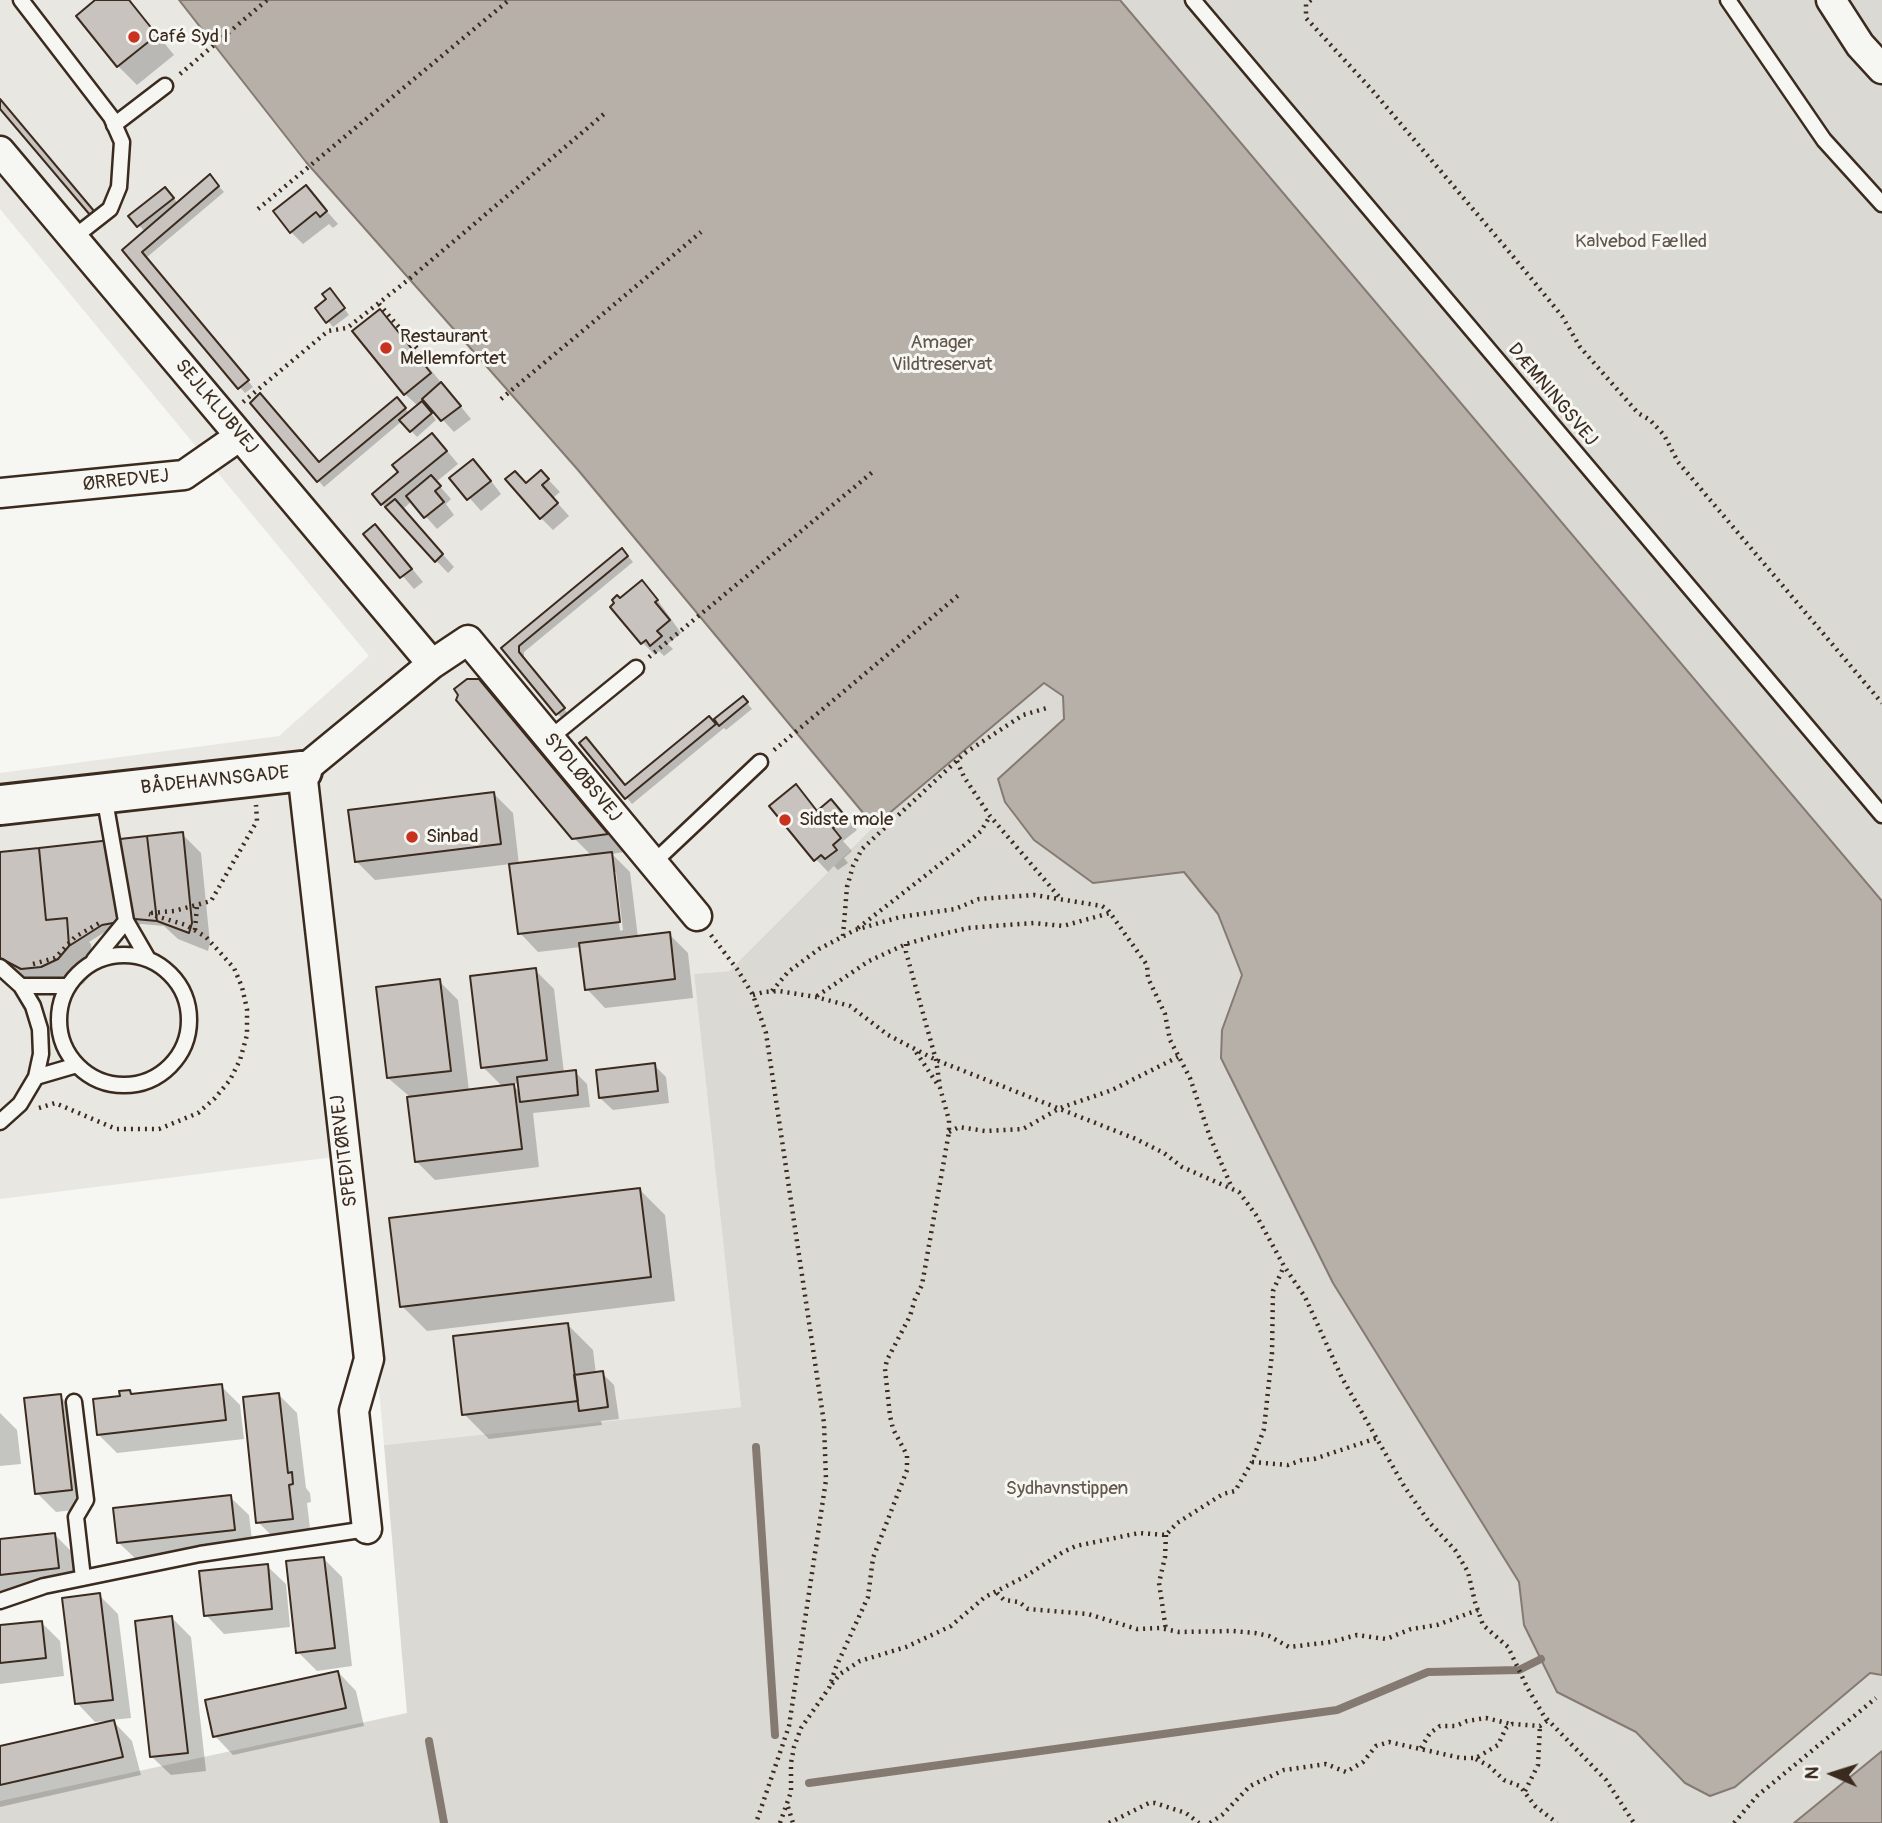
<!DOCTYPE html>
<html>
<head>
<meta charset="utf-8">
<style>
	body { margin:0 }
	#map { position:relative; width:1882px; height:1823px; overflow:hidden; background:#f6f6f2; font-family:Pangolin,sans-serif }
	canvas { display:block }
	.north { position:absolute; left:1798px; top:1739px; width:70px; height:70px; -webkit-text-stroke:5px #f6f6f2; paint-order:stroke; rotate:273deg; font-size:19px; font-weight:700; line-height:28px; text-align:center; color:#3b2a1e }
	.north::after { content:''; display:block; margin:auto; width:24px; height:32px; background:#3b2a1e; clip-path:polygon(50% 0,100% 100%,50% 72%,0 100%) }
</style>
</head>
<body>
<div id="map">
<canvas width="1882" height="1823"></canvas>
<div class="north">N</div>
</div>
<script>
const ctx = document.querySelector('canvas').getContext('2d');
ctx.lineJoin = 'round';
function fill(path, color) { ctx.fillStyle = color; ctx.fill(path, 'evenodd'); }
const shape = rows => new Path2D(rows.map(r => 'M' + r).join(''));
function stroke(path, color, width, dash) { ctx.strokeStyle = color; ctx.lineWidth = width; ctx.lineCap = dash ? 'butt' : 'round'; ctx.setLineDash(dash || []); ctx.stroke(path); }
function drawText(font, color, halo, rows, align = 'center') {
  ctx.font = font + ' Pangolin,sans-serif'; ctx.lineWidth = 6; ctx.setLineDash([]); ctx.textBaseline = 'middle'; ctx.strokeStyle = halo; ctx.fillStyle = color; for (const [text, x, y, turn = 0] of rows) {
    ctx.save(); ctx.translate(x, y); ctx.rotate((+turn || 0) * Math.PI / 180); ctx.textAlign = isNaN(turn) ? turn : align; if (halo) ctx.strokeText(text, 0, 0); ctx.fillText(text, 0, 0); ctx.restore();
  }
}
fill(shape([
	[0,0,179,0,306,162,579,471,874,826,729,971,694,974,741,1407,384,1445,358,1154,0,1199,0,773,279,736,369,656,0,209]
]), '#e8e7e2');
fill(shape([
	[182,0,1882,0,1882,1823,0,1823,0,1801,407,1713,384,1445,741,1407,694,974,729,971,874,826,974,742,861,810],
	[1524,1622,1710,1796,1685,1783,1636,1732,1558,1692]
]), '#dad9d3');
const water = shape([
	[179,0,1120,0,1882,901,1882,1675,1870,1673,1735,1787,1710,1796,1685,1783,1636,1732,1557,1692,1524,1625,1519,1582,1333,1283,1221,1058,1222,1030,1242,975,1218,914,1184,872,1093,883,1034,840,1005,802,998,779,1064,719,1063,696,1044,683,874,826,579,471,306,162,179,0],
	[1882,1751,1882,1823,1794,1823,1882,1751]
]);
fill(water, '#b6b0a9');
stroke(water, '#857a71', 2);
fill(shape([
	[98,0,129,0,174,55,137,85,118,66,78,16],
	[215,182,224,192,146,258,253,387,245,393,124,250,145,232,131,216,171,194,178,204],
	[306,187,338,224,333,228,329,224,303,244,291,232],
	[335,296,349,315,333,327,317,308],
	[380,311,398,330,471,419,454,432,431,407,428,409,436,420,417,437,402,421,324,487,252,403,319,464,402,405,409,413,418,406,405,394],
	[444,447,458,464,436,482,451,499,446,504,454,515,437,529,412,501,403,509,454,567,448,573,382,504],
	[541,472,560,492,553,498,569,516,553,530,541,518,527,485],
	[485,473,501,494,481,511,452,478],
	[366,534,387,538,423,582,414,589],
	[628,556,633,562,524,652,524,660,569,715,563,720,504,649],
	[654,595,681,633,668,644,673,649,664,656,659,651,655,655,643,643,620,601],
	[478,681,497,700,624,852,612,854,630,872,638,938,669,934,688,953,693,998,605,1008,587,989,581,947,538,952,520,933,511,864,375,880,356,861,494,794,513,813,519,865,592,856,574,838],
	[613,872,616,872,623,930,620,931],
	[743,698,752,709,726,730,724,728,632,804,582,743,626,787],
	[796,787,818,812,831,802,857,830,843,841,852,851,844,858,848,863,838,870,834,866,828,872,816,859],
	[182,834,201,853,210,943,208,951,178,939,164,926,142,924,108,930,89,942,91,944,93,972,83,984,67,991,47,993,10,973,0,971,0,854],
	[535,970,554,989,564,1073,575,1072,587,1084,590,1107,533,1113,539,1167,435,1180,416,1161,409,1096,388,1078,439,981,458,1000,469,1091,503,1087,483,1067],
	[520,1083,521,1094,512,1084],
	[654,1065,666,1077,669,1103,613,1110,600,1098],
	[640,1190,665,1215,675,1301,427,1331,402,1306],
	[568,1325,593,1350,596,1374,602,1373,614,1385,619,1419,601,1421,602,1425,489,1439,464,1414],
	[221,1386,240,1405,244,1439,117,1453,98,1434,122,1397,130,1392,133,1396],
	[278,1394,297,1413,306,1488,310,1493,311,1502,307,1503,311,1537,277,1541,258,1522],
	[60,1396,79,1415,90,1508,56,1512,37,1493],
	[0,1413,17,1430,21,1464,0,1466],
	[230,1497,249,1515,253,1549,138,1561,119,1543],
	[54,1534,73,1553,77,1587,0,1596,0,1541],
	[323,1558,342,1577,352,1666,317,1671,298,1652],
	[267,1566,286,1584,290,1627,224,1634,206,1615],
	[99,1595,118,1614,131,1718,112,1720,132,1741,141,1775,0,1807,0,1748,107,1723,107,1721,95,1722,77,1703],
	[172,1618,191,1637,206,1771,171,1775,152,1757],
	[41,1622,60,1641,64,1676,0,1684,0,1627],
	[338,1672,356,1691,364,1726,233,1755,215,1736]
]), '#0003');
stroke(shape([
	[756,1447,775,1735],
	[429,1741,444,1823],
	[809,1783,1337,1710,1428,1672,1519,1670,1541,1659]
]), '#857a71', 8);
const building = shape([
	[95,0,129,0,157,35,117,67,76,16,95,0],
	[0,99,94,211,90,215,0,109,0,99],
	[210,174,219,186,142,252,249,380,238,389,122,250,210,174],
	[306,185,327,211,320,217,316,212,290,233,273,211,306,185],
	[165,187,174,198,137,227,128,216,165,187],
	[330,288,345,308,326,323,315,308,326,299,322,294,330,288],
	[380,309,431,373,404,395,352,331,380,309],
	[441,382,461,406,441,421,422,399,441,382],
	[260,393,319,462,397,397,406,408,317,482,250,403,260,393],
	[422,401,432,413,410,432,399,420,422,401],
	[432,433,447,451,381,505,372,494,398,472,392,465,432,433],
	[473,459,491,481,467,500,449,478,473,459],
	[541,470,549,479,542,485,558,503,540,519,505,479,515,471,526,483,541,470],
	[431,475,441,486,435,491,444,502,424,518,406,496,431,475],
	[395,499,443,554,435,562,385,507,395,499],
	[375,524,412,569,400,578,363,534,375,524],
	[622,548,628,556,519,646,519,652,565,708,556,715,501,648,622,548],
	[642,580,658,600,655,602,670,620,657,631,662,636,650,646,646,640,641,644,610,607,614,603,612,600,617,595,620,598,642,580],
	[467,679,479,679,608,834,572,839,456,700,458,695,454,689,467,679],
	[743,696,748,702,719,726,714,719,743,696],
	[709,716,716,724,625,799,579,743,586,737,625,785,709,716],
	[796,784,817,811,831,799,846,817,833,828,841,838,833,845,837,850,825,859,821,855,814,861,769,806,796,784],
	[494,792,501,844,355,862,348,810,494,792],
	[183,832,192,923,189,933,157,921,147,836,183,832],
	[147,836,157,921,135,919,102,925,69,946,67,918,46,920,39,848,147,836],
	[39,848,46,920,67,918,69,946,58,959,41,967,21,969,0,958,0,852,39,848],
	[612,852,620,922,518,934,509,864,612,852],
	[670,932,675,979,585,990,579,943,670,932],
	[536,968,547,1060,481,1068,470,976,536,968],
	[440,979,451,1071,387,1078,376,987,440,979],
	[655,1063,658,1091,599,1098,596,1070,655,1063],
	[576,1070,578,1095,520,1102,517,1077,576,1070],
	[514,1084,522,1149,415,1162,407,1097,514,1084],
	[640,1188,651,1277,400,1307,389,1218,640,1188],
	[568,1323,578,1401,462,1415,453,1336,568,1323],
	[603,1371,608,1407,579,1411,574,1375,603,1371],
	[222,1384,226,1420,97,1435,93,1399,120,1396,119,1391,130,1390,131,1394,222,1384],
	[279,1393,288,1473,292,1472,293,1484,289,1485,293,1519,256,1523,243,1397,279,1393],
	[61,1394,72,1490,35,1494,24,1398,61,1394],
	[231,1495,235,1530,117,1543,113,1508,231,1495],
	[55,1533,59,1568,0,1575,0,1539,55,1533],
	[324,1557,335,1648,296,1653,286,1561,324,1557],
	[268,1564,272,1609,204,1616,199,1571,268,1564],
	[100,1593,113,1700,75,1704,62,1598,100,1593],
	[172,1616,188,1753,150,1757,135,1621,172,1616],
	[42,1621,46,1658,0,1663,0,1625,42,1621],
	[338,1671,346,1708,213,1737,205,1700,338,1671],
	[114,1720,123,1757,0,1785,0,1746,114,1720]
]);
fill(building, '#c8c3be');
stroke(building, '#3b2a1e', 2);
const lane = shape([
	[21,0,111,117,122,142,119,187,110,209,73,238],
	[1193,0,1882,815],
	[1728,0,1824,140,1882,204],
	[114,125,165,86],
	[550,738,636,668],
	[104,795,126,921,148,959],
	[653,863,760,762],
	'59 1020a65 65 0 1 1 130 0a65 65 0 1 1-130 0Z',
	[94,960,126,921],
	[0,967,21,986,33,1006,40,1029,41,1054,36,1077,20,1104,0,1122],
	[21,986,68,986],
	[36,1077,77,1065],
	[74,1402,86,1500,76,1517,83,1578],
	[0,1601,44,1586,200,1554,367,1529]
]);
const street = shape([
	[1831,0,1860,45,1882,69],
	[0,151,432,664],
	[0,493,184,475,240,436],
	[367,1529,354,1411,369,1359,302,771,432,664,468,640,697,916]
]);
const secondary = shape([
	[0,805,302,771]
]);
stroke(lane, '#3b2a1e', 19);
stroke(street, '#3b2a1e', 33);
stroke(secondary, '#3b2a1e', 44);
stroke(shape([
	[1311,0,1306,4,1306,18,1372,90,1511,254,1562,316,1580,347,1638,413,1650,420,1664,435,1678,462,1882,703],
	[180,74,267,0],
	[258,209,509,0],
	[379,304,422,354],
	[501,399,701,232],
	[243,402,328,331,347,328,408,280,604,114],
	[649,657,875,470],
	[774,750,961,593],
	[957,761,964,777,990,816,1061,899],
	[151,913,174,911,211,901,257,821,256,805],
	[858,928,966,844,981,831,990,816],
	[195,930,197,905],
	[711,935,737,969,753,995,766,1033,824,1423,826,1480,789,1726,756,1823],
	[843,936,847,887,853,866,862,849,965,753,1023,715,1047,708],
	[906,944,906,952,936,1060,940,1087],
	[33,964,55,958,75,937,101,922],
	[772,991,788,972,819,949,855,930,900,917,955,909,979,899,1034,895,1102,906,1108,910,1147,965,1148,978,1165,1014,1170,1040,1190,1078,1210,1137,1232,1188],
	[753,995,764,992,779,991,816,997,850,1006,888,1035,936,1060,1136,1139,1164,1153,1182,1167,1239,1192,1256,1215,1284,1266,1305,1297,1342,1378,1404,1486,1429,1522,1455,1550,1468,1572,1475,1602,1483,1625,1508,1647,1528,1689,1544,1716,1606,1780,1634,1823],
	[817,996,869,961,906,944,934,936,968,928,1006,925,1034,923,1063,926,1110,913],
	[39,1108,55,1103,116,1129,159,1129,198,1113,215,1098,230,1080,240,1060,247,1035,247,1009,242,987,234,968,206,937,186,925,149,914],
	[949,1132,959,1127,985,1131,1023,1129,1060,1108,1112,1090,1178,1057],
	[1252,1462,1288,1465,1302,1460,1314,1459,1377,1438],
	[1166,1535,1165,1557,1159,1583,1166,1630],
	[997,1593,1004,1600,1019,1602,1028,1609,1088,1614,1137,1629,1160,1628,1179,1632,1233,1631,1255,1633,1269,1636,1289,1647,1331,1642,1357,1635,1386,1639,1411,1629,1437,1625,1478,1610],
	[832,1684,840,1674,860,1661,906,1647,951,1626,985,1597,1026,1576,1063,1552,1076,1546,1139,1533,1166,1535,1177,1523,1223,1494,1235,1491,1252,1462,1264,1429,1272,1353,1273,1291,1284,1266],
	[1421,1748,1430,1733,1440,1726,1456,1726,1467,1721,1486,1718,1511,1724],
	[1476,1759,1489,1766,1504,1780,1520,1786,1535,1806,1557,1823],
	[1525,1791,1538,1765,1540,1726],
	[788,1807,793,1823],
	[780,1823,791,1792,791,1763,794,1747,801,1728,829,1688,836,1667,868,1597,873,1558,907,1470,907,1455,893,1429,890,1416,885,1369,887,1360,910,1316,915,1299,922,1285,949,1132,949,1120,940,1088,914,1049],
	[1109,1823,1149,1803,1155,1803,1186,1813,1199,1823],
	[1210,1823,1222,1815,1250,1786,1284,1770,1326,1764,1346,1772,1363,1762,1376,1746,1389,1742,1461,1758,1476,1758,1498,1745,1506,1728,1512,1724,1540,1726,1548,1720],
	[1734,1823,1757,1796,1876,1698]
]), '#3b2a1e', 4.5, [2, 5]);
stroke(lane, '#f6f6f2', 14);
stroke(street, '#f6f6f2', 28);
stroke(secondary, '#f6f6f2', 38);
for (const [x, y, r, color] of [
	[134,37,7,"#c8321e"],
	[386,348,7,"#c8321e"],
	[785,820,7,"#c8321e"],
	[412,837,7,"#c8321e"]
]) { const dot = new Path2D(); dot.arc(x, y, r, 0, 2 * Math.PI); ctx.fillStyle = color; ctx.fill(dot); stroke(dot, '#f6f6f2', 2.5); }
drawText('19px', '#3b2a1e', '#f6f6f2', [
	["Café Syd I",148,37],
	["Restaurant",400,337],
	["Mellemfortet",400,359],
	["Sidste mole",799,820],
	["Sinbad",426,837]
], 'left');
drawText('19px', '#63564b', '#f6f6f2', [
	["Kalvebod Fælled",1641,242],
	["Amager",942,343],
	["Vildtreservat",942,365],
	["Sydhavnstippen",1067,1489]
]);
drawText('19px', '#3b2a1e', '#f6f6f2', [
	["DÆMNINGSVEJ",1552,395,50],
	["SEJLKLUBVEJ",216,407,50],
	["ØRREDVEJ",126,481,-6],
	["SYDLØBSVEJ",582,778,50],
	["BÅDEHAVNSGADE",215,781,-6],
	["SPEDITØRVEJ",345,1151,-97]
]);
</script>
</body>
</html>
